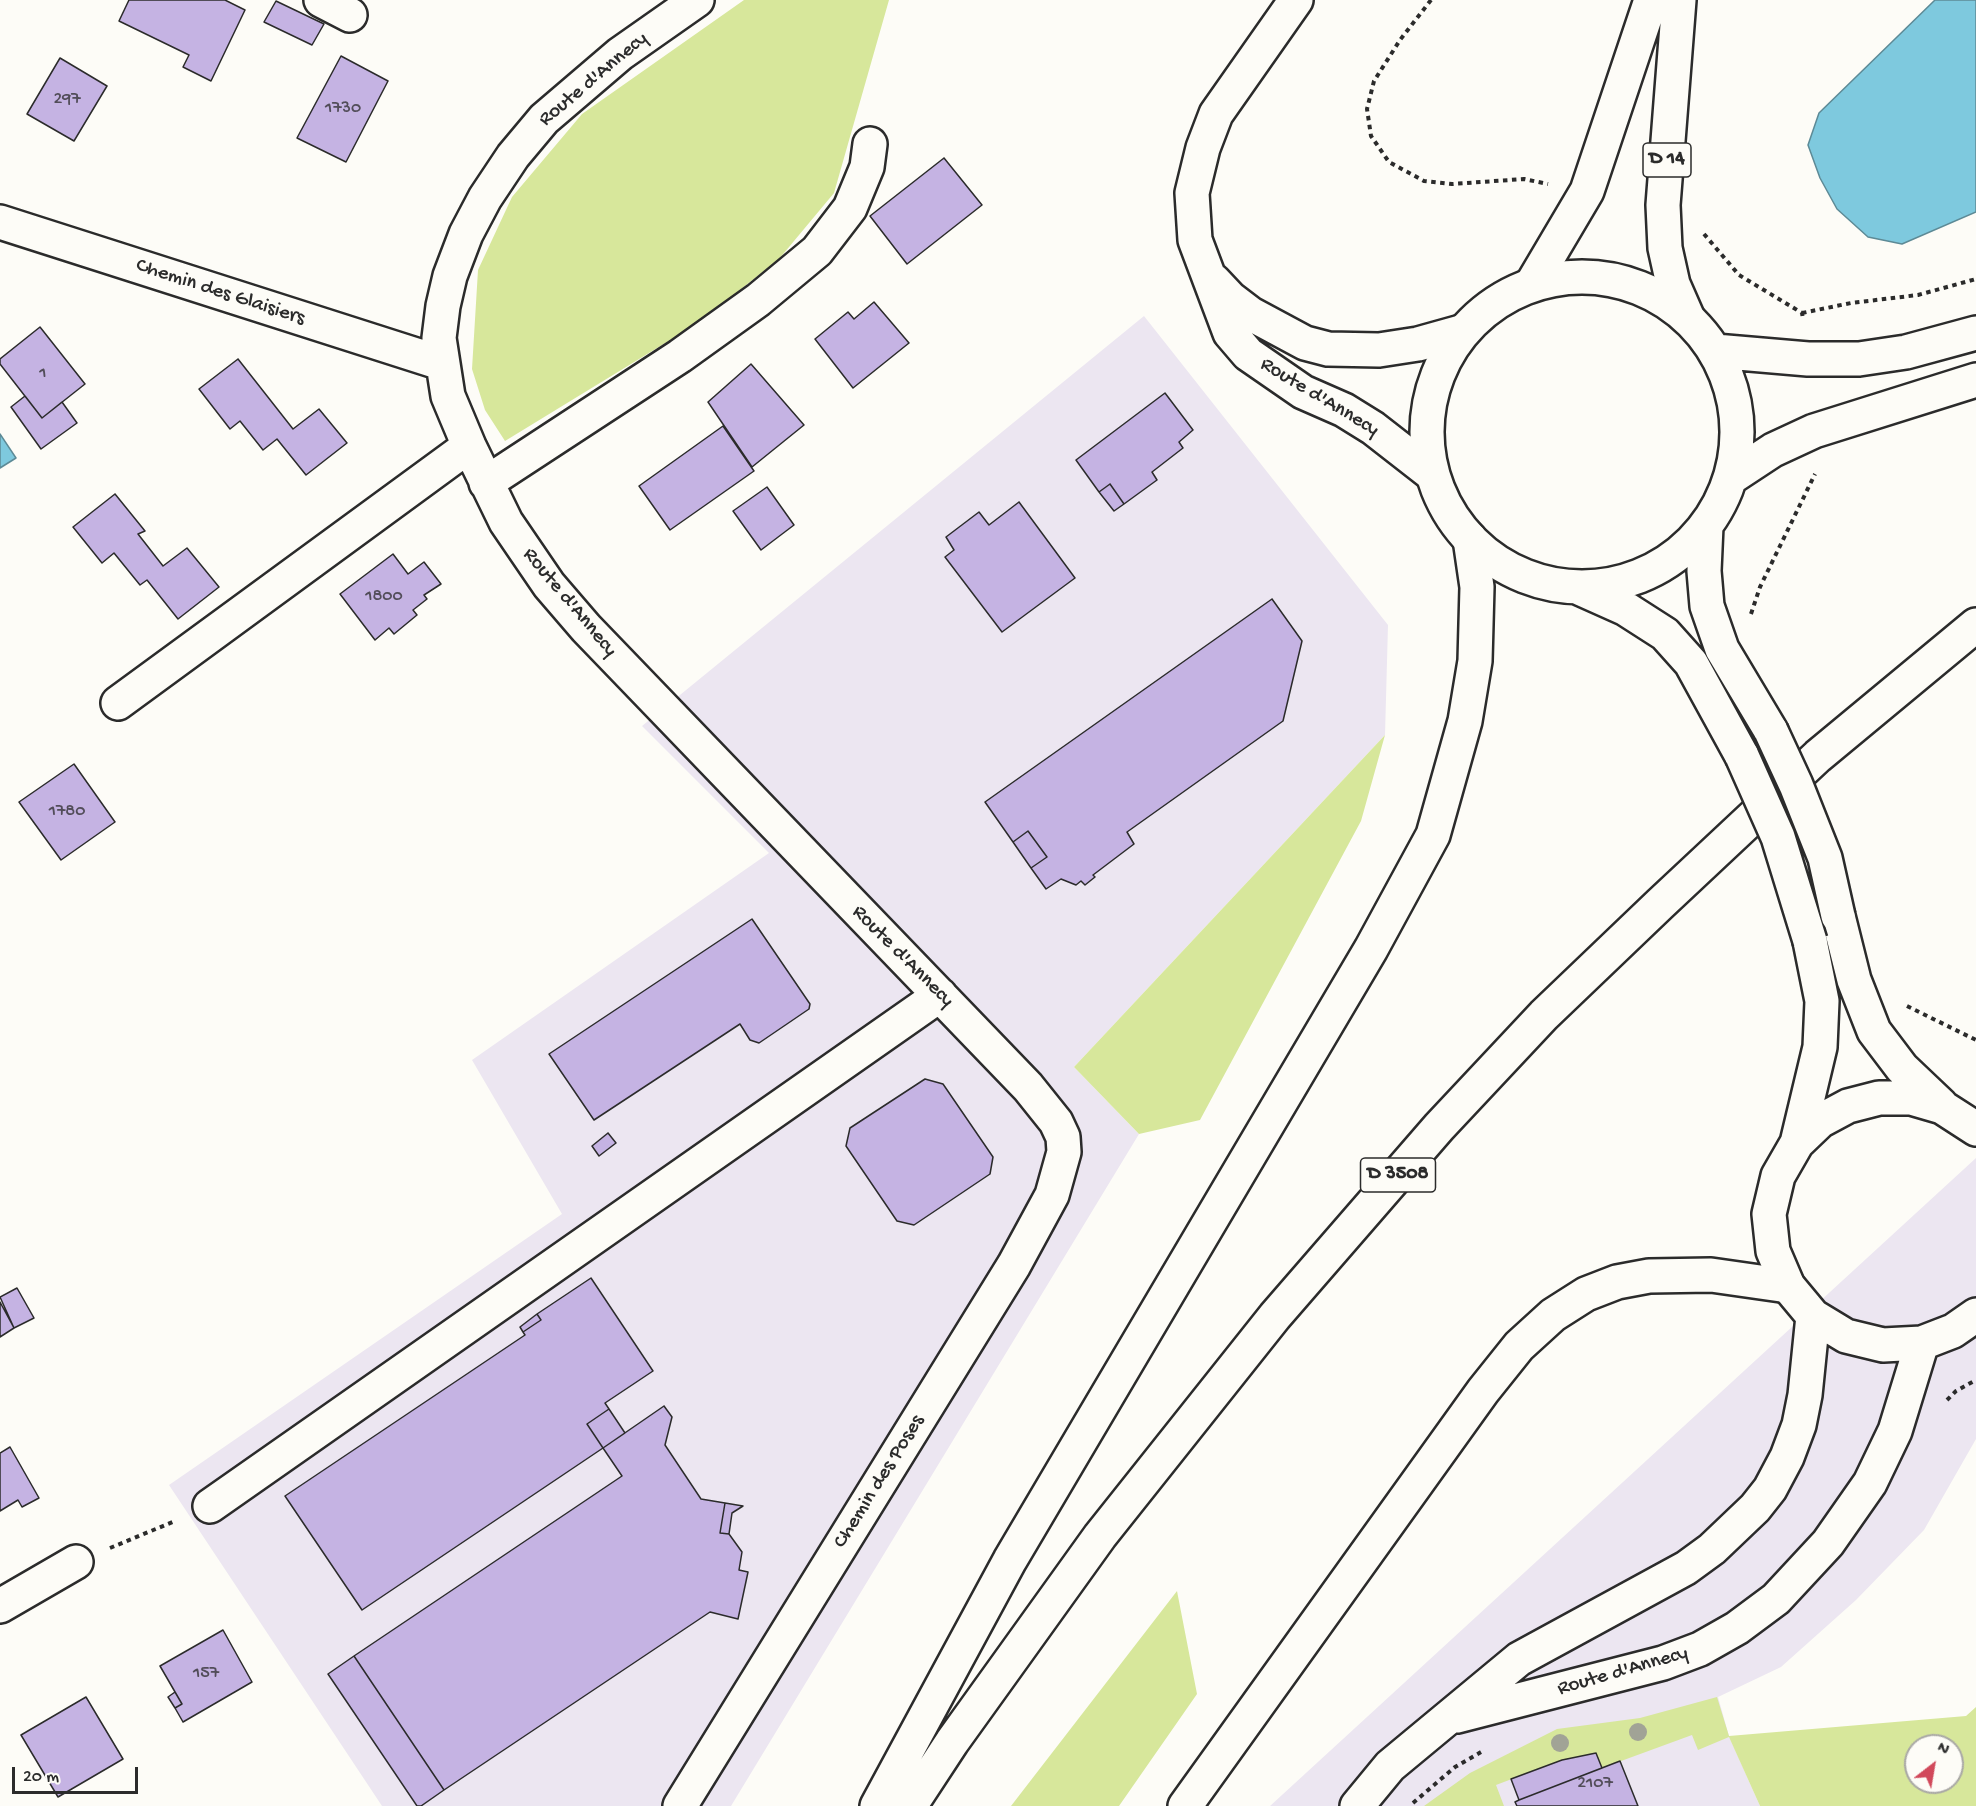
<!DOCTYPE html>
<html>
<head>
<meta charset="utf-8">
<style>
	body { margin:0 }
	#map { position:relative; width:1976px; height:1806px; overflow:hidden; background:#fdfcf7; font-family:"Gochi Hand",sans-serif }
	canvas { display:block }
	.north { position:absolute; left:1904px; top:1734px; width:60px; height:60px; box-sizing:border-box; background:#fdfcf7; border:2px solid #a9a8a5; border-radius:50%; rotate:31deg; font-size:16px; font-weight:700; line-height:24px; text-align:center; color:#2b2b2b }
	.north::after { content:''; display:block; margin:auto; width:21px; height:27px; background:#d1495b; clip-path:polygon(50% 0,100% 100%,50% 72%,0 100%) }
	.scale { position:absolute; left:12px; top:1767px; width:126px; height:27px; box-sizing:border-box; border:3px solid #2b2b2b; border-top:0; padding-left:8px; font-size:18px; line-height:21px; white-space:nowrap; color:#2b2b2b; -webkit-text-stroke:4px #fdfcf7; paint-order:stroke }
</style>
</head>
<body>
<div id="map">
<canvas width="1976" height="1806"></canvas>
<div class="north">N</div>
<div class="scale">20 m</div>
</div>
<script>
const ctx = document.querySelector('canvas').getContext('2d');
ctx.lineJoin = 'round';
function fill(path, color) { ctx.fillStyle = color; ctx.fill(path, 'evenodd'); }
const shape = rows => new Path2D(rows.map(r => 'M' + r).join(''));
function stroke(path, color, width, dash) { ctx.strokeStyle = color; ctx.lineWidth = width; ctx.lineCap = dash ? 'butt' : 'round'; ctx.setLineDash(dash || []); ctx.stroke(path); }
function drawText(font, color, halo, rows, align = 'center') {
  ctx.font = font + ' "Gochi Hand",sans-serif'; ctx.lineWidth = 4.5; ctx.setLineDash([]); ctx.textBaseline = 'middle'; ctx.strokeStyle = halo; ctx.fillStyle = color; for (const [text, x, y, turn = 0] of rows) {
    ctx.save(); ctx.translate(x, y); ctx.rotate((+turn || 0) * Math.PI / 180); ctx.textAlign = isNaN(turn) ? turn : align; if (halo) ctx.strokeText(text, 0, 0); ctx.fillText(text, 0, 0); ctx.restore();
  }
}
fill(shape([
	[1144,316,1388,625,1385,735,1074,1067,1139,1134,731,1806,382,1806,169,1485,562,1214,472,1060,769,853,642,726],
	[1976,1158,1976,1439,1924,1530,1856,1600,1781,1667,1718,1697,1729,1736,1760,1806,1270,1806]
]), '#ece6f1');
fill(shape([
	[744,0,889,0,834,193,779,259,698,323,505,441,485,410,472,369,478,270,512,197,582,114],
	[1385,735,1361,821,1200,1120,1139,1134,1074,1067],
	[1177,1591,1197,1694,1119,1806,1011,1806],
	[1717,1697,1729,1736,1966,1716,1976,1707,1976,1806,1760,1806,1729,1737,1698,1750,1692,1735,1602,1768,1596,1753,1562,1760,1496,1785,1504,1806,1424,1806,1470,1773,1557,1729,1640,1718],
	[1916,1746,1952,1746,1952,1782,1916,1782]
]), '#d7e79b');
const water = shape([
	[1935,0,1976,0,1976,212,1902,244,1868,237,1837,209,1820,178,1808,145,1819,113,1935,0],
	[0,434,16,458,0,468,0,434]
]);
fill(water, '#7ec9de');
stroke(water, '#5d8a96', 1.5);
const building = shape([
	[129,0,225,0,245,10,211,81,183,67,189,55,119,21,129,0],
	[276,1,324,24,312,45,264,22,276,1],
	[341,56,388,81,346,162,297,138,341,56],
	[60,58,107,86,74,141,27,114,60,58],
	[944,158,982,205,907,264,870,216,944,158],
	[874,302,909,343,853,388,815,339,848,312,854,319,874,302],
	[40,327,85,384,42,418,0,364,0,359,40,327],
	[238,359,293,429,319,409,347,443,306,475,277,439,263,450,240,421,230,429,199,389,238,359],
	[751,364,804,425,752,467,708,402,751,364],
	[1165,393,1193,430,1179,442,1183,448,1152,472,1157,480,1124,504,1110,484,1099,492,1076,460,1165,393],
	[25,396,42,418,62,402,77,423,41,449,11,407,25,396],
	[723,426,754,471,670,530,639,486,723,426],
	[1110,484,1124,504,1114,511,1099,492,1110,484],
	[767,487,794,525,761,550,733,511,767,487],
	[115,494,145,531,138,534,163,566,187,548,219,587,178,619,147,580,140,585,114,553,102,563,73,527,115,494],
	[1019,502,1075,578,1002,632,945,557,954,550,946,537,979,512,989,525,1019,502],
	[393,554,408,574,424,562,441,584,424,595,427,599,413,610,417,615,394,634,389,628,375,640,340,594,393,554],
	[1272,599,1302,641,1283,721,1127,832,1134,844,1093,875,1095,877,1085,885,1081,881,1076,885,1061,879,1046,889,1031,868,1047,857,1028,831,1013,842,985,802,1272,599],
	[74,764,115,822,61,860,19,802,74,764],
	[1028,831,1047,857,1031,868,1013,842,1028,831],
	[752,919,810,1004,809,1009,759,1043,750,1040,740,1024,594,1120,549,1054,752,919],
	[925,1079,943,1084,993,1157,990,1174,914,1225,897,1221,846,1146,850,1128,925,1079],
	[608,1133,616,1143,599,1156,592,1146,608,1133],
	[591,1278,653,1371,605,1403,609,1409,587,1424,603,1448,362,1610,285,1496,525,1335,523,1332,541,1320,537,1314,591,1278],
	[17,1288,34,1318,14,1328,0,1297,17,1288],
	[0,1302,14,1328,0,1337,0,1302],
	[537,1314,541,1320,523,1332,520,1327,537,1314],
	[664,1406,672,1417,665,1445,701,1499,725,1503,720,1533,729,1534,742,1552,739,1570,748,1572,738,1619,710,1612,444,1790,354,1656,622,1476,603,1448,664,1406],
	[609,1409,625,1433,603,1448,587,1424,609,1409],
	[10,1447,39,1498,22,1507,18,1500,0,1511,0,1453,10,1447],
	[725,1503,743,1506,732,1513,729,1534,720,1533,725,1503],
	[223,1630,252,1682,183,1722,175,1708,182,1704,160,1666,223,1630],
	[354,1656,444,1790,421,1806,417,1806,328,1674,354,1656],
	[175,1692,182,1704,175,1708,168,1697,175,1692],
	[86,1697,123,1759,58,1797,21,1735,86,1697],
	[1596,1753,1602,1768,1519,1800,1511,1779,1562,1760,1596,1753],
	[1620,1761,1638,1806,1517,1806,1515,1802,1519,1800,1620,1761]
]);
fill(building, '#c5b3e3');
stroke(building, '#2b2b2b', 1.5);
const minor = shape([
	[321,0,350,15],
	[1296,0,1216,114,1203,148,1192,193,1195,240,1230,333,1248,354,1303,392,1344,410,1373,428,1432,474],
	[0,222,441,363],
	[1214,281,1230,298,1251,314,1305,343,1328,349,1379,350,1418,344,1461,332],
	[486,483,680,356,758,300,817,251,850,208,867,167,870,144],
	[118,703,469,446],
	[210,1506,940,995],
	[0,1606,76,1562],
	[680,1806,1014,1265,1052,1195,1064,1152,1063,1137,1056,1122,1028,1087,586,628,549,585,506,522,469,446,448,396,439,338,443,306,450,276,466,234,485,198,513,156,544,119,620,54,697,0]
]);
const major = shape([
	'1427 432a155 155 0 1 1 310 0a155 155 0 1 1-310 0Z',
	[1715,351,1808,359,1859,359,1906,352,1976,333],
	[1732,477,1773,450,1814,431,1976,380],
	[1706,526,1704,571,1707,606,1722,649,1771,731],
	[1579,588,1626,609,1665,634,1691,663,1742,756],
	[1838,916,1854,980,1874,1031,1902,1068,1941,1105],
	[1976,1129,1942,1107,1911,1098,1879,1098,1848,1106,1820,1121,1797,1143,1778,1176,1769,1214,1773,1251,1788,1286,1813,1316,1846,1336,1883,1345,1922,1343,1953,1331,1976,1315],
	[1797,1143,1820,1047,1822,1001,1810,941],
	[1457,1716,1663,1663,1700,1649,1737,1628,1776,1599,1828,1543,1870,1483,1895,1431,1922,1343],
	[1357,1806,1390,1766,1519,1659,1686,1568,1712,1549,1755,1508,1770,1489,1787,1457,1799,1425,1805,1395,1813,1316]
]);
const highway = shape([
	[1679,0,1663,205,1665,248,1673,284,1687,316],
	[1532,284,1587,191,1651,0],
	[877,1806,1010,1560,1371,949,1433,835,1465,721,1475,661,1477,587,1470,539],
	[910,1806,952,1742,1100,1536,1275,1316,1439,1127,1544,1015,1660,904,1818,756,1976,625],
	[1185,1806,1483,1391,1519,1346,1553,1315,1586,1294,1617,1282,1649,1276,1711,1275,1788,1286]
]);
stroke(minor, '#2b2b2b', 38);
stroke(major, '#2b2b2b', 38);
stroke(highway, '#2b2b2b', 38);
stroke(shape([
	[1431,0,1400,40,1374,81,1367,109,1371,136,1389,162,1424,181,1452,184,1524,179,1548,184],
	[1704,234,1739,275,1802,313,1803,319],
	[1802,313,1851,303,1918,295,1976,279],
	[1751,614,1760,587,1815,474],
	[1907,1006,1976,1040],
	[1947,1400,1956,1391,1976,1380],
	[110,1548,175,1521],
	[1413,1803,1455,1767,1481,1752]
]), '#2b2b2b', 4, [4.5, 4.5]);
stroke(minor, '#fdfcf7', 33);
stroke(major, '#fdfcf7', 33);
stroke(highway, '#fdfcf7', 33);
const majorBridge = shape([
	[1771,731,1796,785,1825,858,1838,916],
	[1742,756,1778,837,1810,941]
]);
stroke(majorBridge, '#2b2b2b', 38, []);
stroke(majorBridge, '#fdfcf7', 33);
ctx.fillStyle = '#a1a396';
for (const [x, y] of [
	[1638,1732],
	[1560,1743]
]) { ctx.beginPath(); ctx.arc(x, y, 9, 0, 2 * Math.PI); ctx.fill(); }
drawText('18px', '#524d59', null, [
	["297",67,100],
	["1730",343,109],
	["1",43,374],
	["1800",384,597],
	["1780",67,812],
	["157",206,1674],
	["2107",1595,1784]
]);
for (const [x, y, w] of [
	[1667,160,48],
	[1398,1175,75]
]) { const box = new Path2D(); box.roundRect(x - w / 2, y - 17, w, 34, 4.5); ctx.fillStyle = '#fdfcf7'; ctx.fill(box); stroke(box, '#2b2b2b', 1.5); }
drawText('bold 20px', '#2b2b2b', null, [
	["D 14",1667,160],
	["D 3508",1398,1175]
]);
drawText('21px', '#2b2b2b', '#fdfcf7', [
	["Route d'Annecy",594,80,-40],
	["Chemin des Glaisiers",220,293,18],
	["Route d'Annecy",1319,398,31],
	["Route d'Annecy",569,603,50],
	["Route d'Annecy",902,957,45],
	["Chemin des Poses",880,1482,-58],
	["Route d'Annecy",1623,1672,-16]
]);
</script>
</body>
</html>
